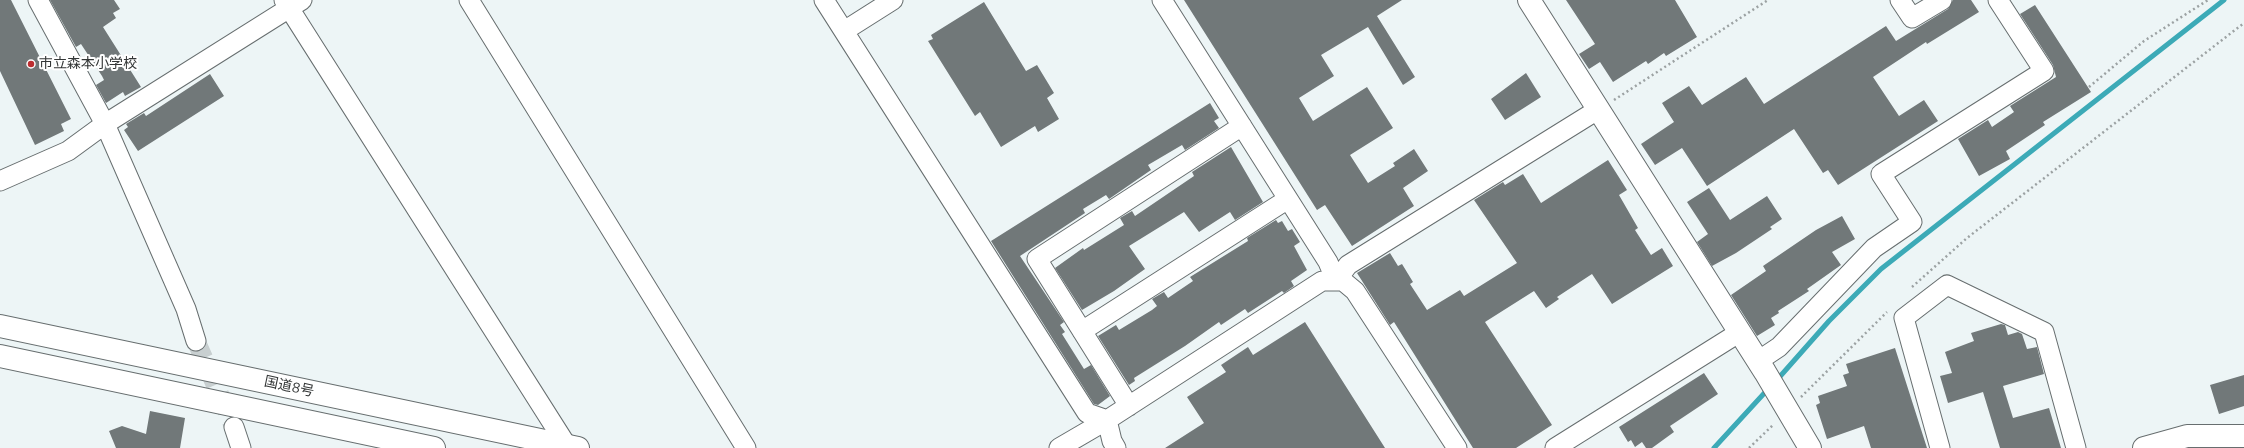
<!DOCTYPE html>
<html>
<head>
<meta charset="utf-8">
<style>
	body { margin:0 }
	canvas { display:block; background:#edf5f6 }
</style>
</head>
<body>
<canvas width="2244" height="448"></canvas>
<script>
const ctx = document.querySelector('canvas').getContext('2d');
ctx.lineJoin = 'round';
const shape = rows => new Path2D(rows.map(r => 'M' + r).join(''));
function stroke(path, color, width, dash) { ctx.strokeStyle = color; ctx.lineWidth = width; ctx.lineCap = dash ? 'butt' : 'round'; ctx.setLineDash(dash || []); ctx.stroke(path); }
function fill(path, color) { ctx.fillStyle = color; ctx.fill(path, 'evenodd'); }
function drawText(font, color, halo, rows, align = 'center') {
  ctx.font = font + ' Bitter,"Noto Sans JP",serif'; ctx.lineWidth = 4; ctx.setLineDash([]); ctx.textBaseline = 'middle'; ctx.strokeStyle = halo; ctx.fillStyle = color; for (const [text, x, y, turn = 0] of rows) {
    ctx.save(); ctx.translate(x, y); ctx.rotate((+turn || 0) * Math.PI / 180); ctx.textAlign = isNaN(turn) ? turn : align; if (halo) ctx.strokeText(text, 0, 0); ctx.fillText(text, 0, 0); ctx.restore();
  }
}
stroke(shape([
	[1776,381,1829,321,1881,269,2224,0],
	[1714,448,1769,388]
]), '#3caab7', 5);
fill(shape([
	[0,0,11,0,71,119,61,124,64,131,35,145,0,71],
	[50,0,114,0,120,9,113,13,116,18,103,27,141,87,125,96,123,92,106,103,96,85,104,80,102,76,81,44,76,47],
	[1184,0,1402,0,1377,16,1415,77,1403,85,1368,27,1321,55,1334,76,1299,98,1313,121,1367,87,1393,128,1350,155,1368,183,1395,166,1393,163,1414,149,1428,171,1403,188,1414,206,1352,246,1325,205,1317,210],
	[1566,0,1675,0,1697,37,1666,56,1664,53,1648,64,1646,61,1613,82,1600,62,1589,69,1579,54,1595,44],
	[1953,0,1971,0,1979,12,1927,44,1926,42,1873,77,1899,116,1924,100,1938,121,1838,185,1828,170,1823,173,1794,129,1707,186,1682,148,1655,165,1641,144,1674,122,1662,103,1689,86,1702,105,1746,77,1764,104,1886,26,1896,41,1948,9],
	[984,2,1026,71,1037,65,1054,93,1047,98,1059,119,1038,132,1035,126,1001,147,980,112,975,116,928,41,933,39,931,35],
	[2035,5,2091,92,2043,122,2045,125,2006,151,2010,159,1979,176,1958,139,1988,120,1992,127,2014,112,2010,106,2056,77,2053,65,2020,14],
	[1526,73,1541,97,1505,120,1491,99],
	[210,74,224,96,138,151,124,130,128,127,126,124,144,113,146,116],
	[1210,103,1219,118,1214,121,1219,128,1185,150,1182,145,1148,165,1151,170,1109,199,1106,195,1083,209,1085,213,1020,256,1064,322,1060,325,1065,332,1062,334,1084,369,1091,365,1110,396,1098,405,1094,404,991,241],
	[1231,147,1263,202,1235,220,1230,212,1199,232,1184,212,1129,246,1145,269,1114,291,1082,310,1055,268,1083,248,1084,250,1124,225,1120,218,1132,211,1135,216,1194,176,1192,172],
	[1608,160,1627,190,1619,195,1638,228,1635,230,1651,255,1662,248,1673,266,1612,304,1592,274,1557,297,1559,299,1546,308,1534,291,1485,322,1552,425,1516,448,1473,448,1394,322,1390,325,1357,273,1390,253,1398,266,1402,264,1413,282,1410,284,1427,310,1460,290,1464,296,1517,263,1474,200,1503,182,1505,185,1523,174,1541,203],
	[1709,188,1730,220,1767,196,1782,219,1770,227,1772,229,1736,253,1712,266,1697,242,1708,234,1687,202],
	[1842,216,1855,239,1832,252,1841,265,1807,289,1809,291,1778,311,1779,313,1771,318,1775,325,1757,336,1731,295,1766,271,1763,266,1816,230],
	[1276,220,1278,223,1282,221,1288,231,1292,229,1300,242,1294,246,1307,270,1291,281,1294,286,1284,293,1282,291,1248,313,1245,309,1221,325,1219,322,1185,346,1134,378,1135,381,1129,385,1098,336,1116,325,1119,330,1152,310,1157,306,1152,299,1164,292,1168,298,1193,281,1190,277,1248,241,1247,238],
	[1305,322,1385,448,1165,448,1204,423,1187,397,1226,372,1221,365,1248,347,1253,355],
	[2001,324,2005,325,2008,335,2018,332,2022,334,2027,349,2037,347,2044,374,2003,386,2013,418,2049,408,2061,448,2000,448,1983,392,1948,403,1940,376,1952,373,1945,352,1974,341,1971,333],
	[1895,348,1927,448,1871,448,1864,426,1827,439,1816,405,1820,403,1818,396,1847,386,1843,375,1849,373,1846,364],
	[1704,373,1718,394,1670,426,1674,432,1652,448,1646,448,1642,442,1635,447,1631,440,1628,442,1619,427],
	[2244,375,2244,406,2219,414,2210,385],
	[150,411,185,418,180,448,116,448,109,431,122,426,146,434]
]), '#717879');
stroke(shape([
	[196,341,234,427]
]), '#c8cfd0', 19, [19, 10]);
const street = shape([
	[38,0,105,124,186,309,196,341],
	[284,0,567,446],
	[469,0,746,448],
	[824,0,1087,413,1107,420],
	[1162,0,1328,262,1336,281],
	[1900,0,1912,18,1942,0],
	[844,31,893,0],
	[0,181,68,151,105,124,302,0],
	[1336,281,1348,265,1599,109],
	[1082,331,1288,199],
	[1758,361,1779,347,1874,248,1912,222,1881,174,2044,71,1998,0],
	[1129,406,1037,259,1242,126],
	[234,427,241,448],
	[1059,448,1107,420],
	[1116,448,1112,441,1107,420,1322,281,1343,281,1355,291,1457,448],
	[1555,448,1740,332],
	[1940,448,1904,318,1947,285,2044,332,2076,448]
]);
const secondary = shape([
	[1529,0,1765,372,1810,448],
	[2144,448,2187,436,2244,436]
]);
const highway = shape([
	[0,326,578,448],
	[0,356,434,448]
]);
stroke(street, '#676e6f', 21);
stroke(secondary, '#676e6f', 24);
stroke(highway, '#676e6f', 24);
stroke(shape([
	[2089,87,2144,41,2208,0],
	[1614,100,1768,0],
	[1912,287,1967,238,2244,23],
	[1801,397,1887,312],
	[1749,448,1773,425]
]), '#9ca2a3', 2.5, [2, 3]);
stroke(street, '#fff', 19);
stroke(secondary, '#fff', 22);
stroke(highway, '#fff', 22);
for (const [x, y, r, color] of [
	[31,64,4,"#bd2e31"]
]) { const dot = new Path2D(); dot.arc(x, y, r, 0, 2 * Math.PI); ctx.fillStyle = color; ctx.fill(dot); stroke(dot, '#fff', 1.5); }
drawText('14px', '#333636', '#fff', [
	["市立森本小学校",39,64]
], 'left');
drawText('14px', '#333636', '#fff', [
	["国道8号",289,387,12]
]);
</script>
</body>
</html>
